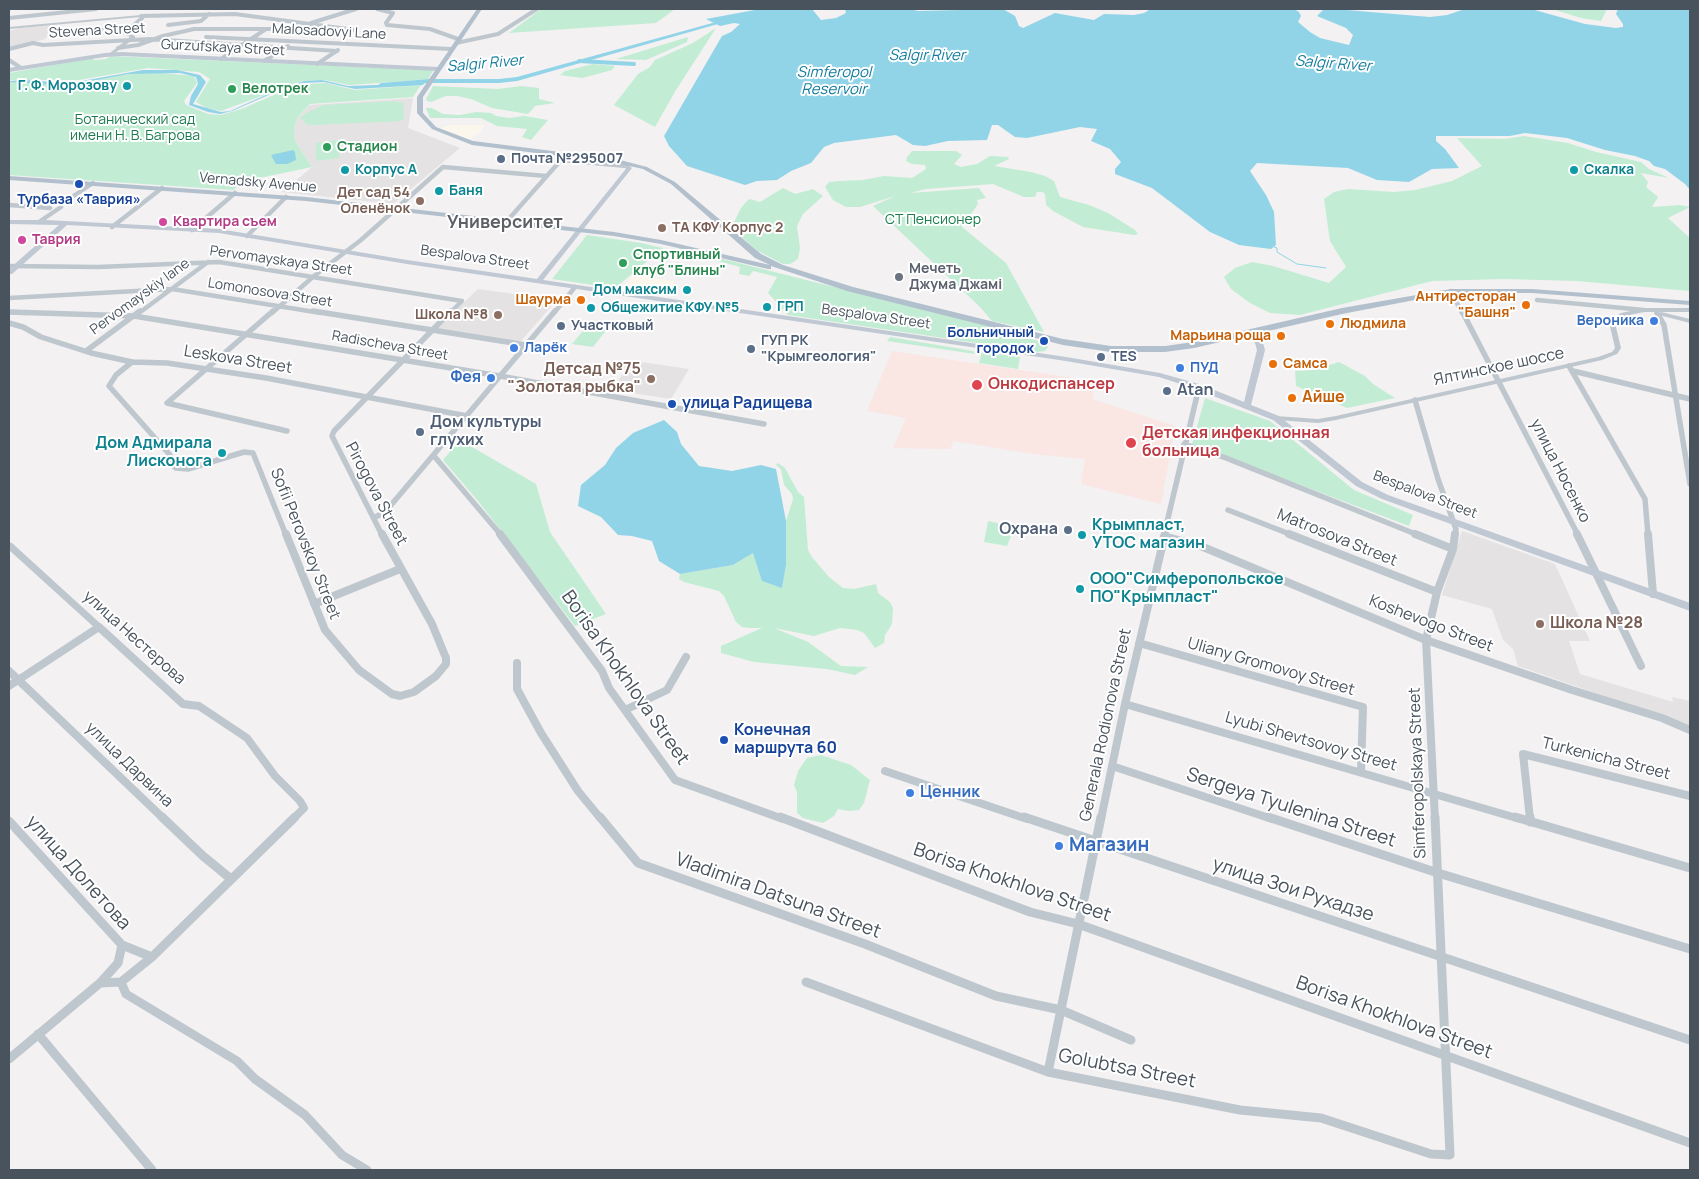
<!DOCTYPE html>
<html>
<head>
<meta charset="utf-8">
<style>
	body { margin:0 }
	#map { position:relative; width:1699px; height:1179px; overflow:hidden; background:#f3f1f1; font-family:Manrope,sans-serif }
	canvas { display:block }
	.frame { position:absolute; inset:0; border:10px solid #49535d; pointer-events:none }
</style>
</head>
<body>
<div id="map">
<canvas width="1699" height="1179"></canvas>
<div class="frame"></div>
</div>
<script>
const ctx = document.querySelector('canvas').getContext('2d');
ctx.lineJoin = 'round';
function fill(path, color) { ctx.fillStyle = color; ctx.fill(path, 'evenodd'); }
const shape = rows => new Path2D(rows.map(r => 'M' + r).join(''));
function stroke(path, color, width, dash) { ctx.strokeStyle = color; ctx.lineWidth = width; ctx.lineCap = dash ? 'butt' : 'round'; ctx.setLineDash(dash || []); ctx.stroke(path); }
function drawText(font, color, halo, rows, align = 'center') {
  ctx.font = font + ' Manrope,sans-serif'; ctx.lineWidth = 4; ctx.setLineDash([]); ctx.textBaseline = 'middle'; ctx.strokeStyle = halo; ctx.fillStyle = color; for (const [text, x, y, turn = 0] of rows) {
    ctx.save(); ctx.translate(x, y); ctx.rotate((+turn || 0) * Math.PI / 180); ctx.textAlign = isNaN(turn) ? turn : align; if (halo) ctx.strokeText(text, 0, 0); ctx.fillText(text, 0, 0); ctx.restore();
  }
}
fill(shape([
	[451,125,485,125,479,133,469,140,440,128],
	[633,275,675,281,673,284,677,285,666,297,620,290]
]), '#fbf7ec');
fill(shape([
	[56,25,45,39,9,49,9,31,19,28],
	[413,98,408,128,460,148,393,204,282,192,312,167,295,141,294,128,298,117,310,105],
	[478,289,557,300,520,342,436,329],
	[632,360,641,362,689,369,671,399,612,390],
	[1462,531,1555,564,1590,641,1569,641,1580,674,1673,702,1672,697,1690,701,1690,726,1518,666,1513,649,1503,640,1492,609,1442,595]
]), '#e4e2e2');
fill(shape([
	[892,351,1094,381,1093,398,1095,400,1175,426,1161,504,1081,484,1085,459,1033,454,954,441,950,449,893,448,906,418,867,411]
]), '#fae6e3');
fill(shape([
	[541,9,675,9,656,23,509,33],
	[1552,9,1607,9,1601,21,1581,18],
	[716,28,676,90,655,127,614,105,638,74,650,67,655,60,693,43],
	[688,37,687,42,646,60,616,59],
	[111,56,429,70,433,71,428,79,392,82,349,85,324,80,302,81,221,111,207,108,196,102,210,79,199,72,148,68,79,80,9,80,9,73,93,58,94,60,106,59],
	[593,64,615,66,612,70,582,78,560,75,565,71],
	[152,72,194,76,197,83,184,101,186,105,208,114,221,115,244,108,290,88,306,84,326,83,355,90,421,85,413,97,310,104,298,117,294,128,295,141,312,167,245,181,233,190,9,175,9,82,76,84,132,73],
	[433,86,498,89,521,86,539,88,539,99,555,103,535,106,528,114,492,108,471,99,457,96,446,96,431,102,427,101,426,99],
	[395,101,403,103,404,118,400,121,314,125,308,125,300,118,308,112,324,105],
	[426,108,432,108,443,114,460,115,476,112,491,113,496,116,509,118,524,116,548,120,531,140,522,137,527,129,497,126,481,118,430,118],
	[1524,136,1568,143,1596,152,1641,162,1649,169,1669,178,1641,173,1648,182,1646,187,1658,197,1652,207,1680,205,1690,207,1668,218,1690,238,1690,291,1577,281,1504,279,1432,281,1300,315,1270,313,1250,303,1231,289,1224,277,1235,268,1252,262,1273,266,1329,283,1346,267,1330,241,1324,199,1334,192,1348,189,1394,192,1415,190,1452,181,1482,166,1457,138,1505,139],
	[338,140,339,158,316,161,316,143],
	[912,151,956,151,962,155,954,164,961,167,977,164,990,156,1008,157,1009,159,994,166,1031,172,1045,176,1054,181,1060,197,1089,205,1108,213,1135,230,1138,234,1134,235,1083,227,1053,211,1046,205,1045,194,1042,192,1037,192,1035,197,1024,197,993,184,926,189,910,193,979,188,986,198,977,200,978,204,962,227,1006,263,1044,332,992,321,979,306,873,206,895,196,860,207,846,207,833,200,825,187,829,182,839,181,863,180,884,176,912,178,926,169,925,165,912,164,906,161,907,157],
	[783,188,795,194,813,189,823,196,803,214,797,226,800,248,798,259,790,264,783,264,758,251,731,228,741,208,747,201,750,199,760,202],
	[587,235,641,243,663,248,615,288,552,279],
	[679,248,1017,333,1017,335,1046,343,1048,347,1045,351,1038,352,788,315,768,293,777,277,753,271,749,276,739,274,740,267,677,250],
	[587,326,607,329,593,347,572,344],
	[890,337,973,351,975,354,887,341],
	[982,351,1020,357,1018,369,979,363],
	[1339,362,1365,376,1373,384,1395,398,1347,408,1296,386,1295,371,1314,370],
	[1205,398,1270,421,1354,490,1413,515,1409,526,1192,444],
	[460,440,536,484,550,532,606,614,575,626,478,501,443,460],
	[778,463,785,468,798,492,804,497,808,550,812,557,829,577,843,588,854,589,876,584,878,593,890,602,893,608,892,624,885,635,884,643,875,648,864,633,857,630,840,628,814,636,774,628,808,642,841,666,868,667,855,675,827,669,754,662,721,653,721,646,762,628,749,628,742,627,736,622,724,596,719,591,684,582,679,579,680,574,733,565,753,553,782,588,786,565,786,521,793,499,792,494,784,485,781,469,776,465],
	[988,521,997,523,1011,536,1007,546,984,542],
	[821,755,851,765,870,780,864,803,859,810,848,811,838,809,834,816,823,823,803,818,797,813,797,792,794,785,798,771,807,758]
]), '#c2edd4');
fill(shape([
	[760,9,812,9,821,20,836,18,846,13,845,9,910,9,918,11,1003,9,1015,16,1019,26,1023,28,1055,13,1094,20,1104,14,1134,15,1144,13,1151,9,1294,9,1299,12,1301,16,1298,22,1310,32,1320,38,1349,45,1353,35,1346,28,1317,16,1323,10,1335,9,1430,17,1447,15,1462,10,1531,9,1585,24,1616,28,1623,27,1623,24,1616,14,1618,9,1690,9,1690,190,1685,184,1665,169,1654,166,1649,161,1635,156,1605,150,1567,138,1525,133,1510,136,1436,136,1436,141,1445,149,1459,168,1432,169,1409,182,1377,180,1348,168,1257,163,1250,171,1266,195,1274,212,1276,245,1271,249,1239,245,1210,232,1152,188,1115,174,1115,169,1121,162,1110,149,1091,141,1097,129,1080,127,1027,138,1015,137,998,125,992,125,987,140,948,141,925,146,913,145,896,135,834,143,824,147,811,163,791,171,777,180,757,181,745,185,687,166,669,146,664,136,722,36,731,32,740,24,734,23,720,26,706,19],
	[143,70,177,70,200,75,206,82,193,104,221,112,230,111,279,89,304,81,322,80,348,86,406,84,426,80,423,85,355,89,324,82,304,83,287,87,232,111,220,114,208,112,189,105,191,96,198,84,196,77,180,73,128,74,76,84,56,85,9,82,9,81,24,80,71,83],
	[293,150,295,152,296,160,287,164,276,164,271,155],
	[664,420,677,432,681,444,699,466,732,471,761,465,776,469,786,521,786,565,782,588,762,581,753,553,733,565,680,574,659,561,652,541,632,536,618,535,601,517,578,506,581,485,605,465,616,448,633,433]
]), '#91d4e8');
stroke(shape([
	[1274,247,1277,248,1277,252,1297,264,1326,268]
]), '#91d4e8', 1);
stroke(shape([
	[579,61,634,64]
]), '#91d4e8', 4);
fill(shape([
	[727,19,732,20,517,81,499,83,429,83,381,87,378,85,381,83,429,79,499,79,517,77,727,19]
]), '#91d4e8');
stroke(shape([
	[377,9,393,13,386,23,387,25,430,29,458,39],
	[141,16,235,14,355,30],
	[9,18,96,9],
	[311,23,356,9],
	[168,25,201,21,209,14],
	[50,33,130,28],
	[206,37,451,49],
	[456,43,498,34,537,9],
	[118,48,138,45,163,36,194,29,276,29],
	[9,49,33,43,43,45,150,39,337,51],
	[221,59,266,29],
	[9,60,21,68],
	[264,61,288,46],
	[317,64,338,50]
]), '#bfc7ce', 4);
stroke(shape([
	[72,197,93,183],
	[9,205,50,208],
	[507,221,561,160,627,166],
	[39,222,61,207],
	[112,227,162,188],
	[192,230,235,193],
	[247,236,286,197],
	[9,266,98,267,219,262,462,301,450,313],
	[1451,291,1462,313],
	[9,298,172,289,321,313],
	[1537,300,1644,310],
	[9,312,25,313],
	[139,313,208,262],
	[272,313,314,276,361,240,443,167,546,176],
	[554,313,575,287]
]), '#bfc7ce', 4.5);
stroke(shape([
	[273,311,167,403,287,431],
	[313,311,526,345],
	[1462,311,1578,535],
	[9,312,134,316,500,376,764,424],
	[1657,313,1664,325,1690,484],
	[9,323,23,327,41,337,91,353,132,362,167,363,266,378,467,416],
	[86,351,140,311],
	[132,362,116,375,109,386,170,455,171,464,176,468,188,469,244,452,253,453,286,535],
	[1569,366,1645,499,1648,535],
	[1573,371,1690,399],
	[1415,400,1438,479,1456,529,1455,535],
	[1184,444,1226,458,1418,535],
	[434,456,501,535],
	[1228,510,1292,535],
	[374,518,386,511,555,311],
	[382,535,332,436,334,431,451,311],
	[1164,535,1199,387]
]), '#bfc7ce', 5.5);
stroke(shape([
	[286,534,325,630,359,670,392,694,400,696,414,692,436,676,446,664,446,658,432,624,382,534],
	[500,534,602,671,609,688,675,780,783,819],
	[1289,534,1437,592],
	[1415,534,1453,549],
	[1577,534,1641,666],
	[1648,534,1653,594],
	[1164,536,1203,547,1426,640,1572,690,1662,718,1690,730],
	[314,604,400,569],
	[1139,643,1363,707,1361,771],
	[517,663,517,689,541,733,578,791,601,819],
	[9,671,164,819],
	[9,686,99,627,183,704,199,706,247,738,275,776,300,801,304,808,293,819],
	[1125,704,1520,819],
	[625,710,667,690,686,657],
	[1112,766,1272,819],
	[885,771,1027,819],
	[1101,819,1125,704,1165,534],
	[1435,819,1426,640,1437,592,1453,549,1455,534],
	[1530,819,1523,754,1690,796]
]), '#bfc7ce', 8);
stroke(shape([
	[162,817,203,856,231,879],
	[600,817,638,863,865,944,996,996,1061,1010,1131,1040],
	[780,817,1030,912,1078,924,1690,1143],
	[1024,817,1690,1040],
	[1268,817,1438,873,1690,949],
	[1515,817,1690,868],
	[1530,817,1530,822],
	[9,821,122,945,152,957],
	[121,982,126,994,237,1061,255,1079,305,1115,342,1155,367,1170],
	[806,982,1048,1072,1240,1110,1321,1118,1431,1154,1450,1155,1435,817],
	[100,983,118,963,122,945],
	[38,1034,152,1170],
	[9,1059,100,983,121,982,152,957,295,817],
	[1048,1072,1101,817]
]), '#bfc7ce', 9);
fill(shape([
	[141,15,144,17,144,19,128,33,135,36,135,38,112,55,110,53,130,37,123,34,123,32,140,17,9,29,9,27,141,15],
	[1644,308,1690,308,1690,312,1644,312,1625,316,1615,323,1621,348,1617,354,1602,360,1336,420,1318,423,1276,420,1272,418,1276,416,1318,419,1336,416,1598,357,1612,352,1615,348,1609,322,1610,321,1621,313,1644,308],
	[1661,312,1690,319,1690,323,1659,315,1658,314,1661,312],
	[9,542,12,543,102,625,104,627,102,629,96,629,9,550,9,542]
]), '#bfc7ce');
fill(shape([
	[122,52,438,67,441,69,438,71,122,56,105,57,9,72,9,68,105,53,122,52],
	[620,161,624,161,632,168,543,280,1066,357,1160,373,1202,385,1244,402,1257,350,1255,343,1246,332,1247,330,1253,330,1263,343,1265,350,1251,405,1279,416,1362,482,1388,495,1690,603,1690,611,1382,499,1356,486,1273,420,1196,389,1159,377,1066,361,407,264,219,233,67,225,12,274,9,274,9,269,59,225,9,224,9,220,45,220,219,229,407,260,537,279,625,170,626,168,620,163,620,161]
]), '#bfc8d3');
fill(shape([
	[477,9,482,9,423,97,423,113,436,127,473,141,616,159,647,167,675,182,761,254,783,265,853,287,1063,339,1111,346,1165,346,1194,342,1342,308,1451,289,1532,289,1690,301,1690,305,1532,293,1451,293,1342,314,1194,348,1165,352,1111,352,1063,345,847,291,771,266,771,269,768,269,661,244,614,236,306,201,9,180,9,176,306,197,614,232,661,240,770,265,755,258,671,184,643,169,616,163,472,145,432,129,417,113,417,97,477,9]
]), '#b2bfcd');
for (const [x, y, r, color] of [
	[127,86,5,"#0f9aa8"],
	[232,89,5,"#2e9e5b"],
	[327,147,5,"#2e9e5b"],
	[501,159,5,"#5c6f8a"],
	[345,170,5,"#0f9aa8"],
	[1574,170,5,"#0f9aa8"],
	[79,184,5,"#1a4fb4"],
	[439,191,5,"#0f9aa8"],
	[420,201,5,"#8d6e63"],
	[163,222,5,"#d1479c"],
	[662,228,5,"#8d6e63"],
	[22,240,5,"#d1479c"],
	[623,263,5,"#2e9e5b"],
	[899,277,5,"#6b7280"],
	[687,290,5,"#0f9aa8"],
	[581,300,5,"#e8710a"],
	[1526,305,5,"#e8710a"],
	[767,307,5,"#0f9aa8"],
	[591,308,5,"#0f9aa8"],
	[498,315,5,"#8d6e63"],
	[1654,321,5,"#3f7fe0"],
	[1330,324,5,"#e8710a"],
	[561,326,5,"#5c6f8a"],
	[1281,336,5,"#e8710a"],
	[1044,341,5,"#1a4fb4"],
	[514,348,5,"#3f7fe0"],
	[751,349,5,"#5c6f8a"],
	[1101,357,5,"#5c6f8a"],
	[1273,364,5,"#e8710a"],
	[1180,368,5,"#3f7fe0"],
	[491,378,5,"#3f7fe0"],
	[651,379,5,"#8d6e63"],
	[977,385,6,"#e0444e"],
	[1167,391,5,"#5c6f8a"],
	[1292,398,5,"#e8710a"],
	[672,404,5,"#1a4fb4"],
	[420,432,5,"#5c6f8a"],
	[1131,443,6,"#e0444e"],
	[222,453,5,"#0f9aa8"],
	[1068,530,5,"#5c6f8a"],
	[1082,535,5,"#0f9aa8"],
	[1080,589,5,"#0f9aa8"],
	[1540,624,5,"#8d6e63"],
	[724,740,5,"#1a4fb4"],
	[910,793,5,"#3f7fe0"],
	[1059,846,5,"#3f7fe0"]
]) { const dot = new Path2D(); dot.arc(x, y, r, 0, 2 * Math.PI); ctx.fillStyle = color; ctx.fill(dot); stroke(dot, '#fff', 2); }
drawText('14px', '#49535d', '#fff', [
	["Stevena Street",97,31,-3],
	["Malosadovyi Lane",329,32,3],
	["Gurzufskaya Street",223,48,3],
	["Vernadsky Avenue",258,183,5],
	["Bespalova Street",475,258,8],
	["Pervomayskaya Street",281,261,8],
	["Lomonosova Street",270,293,9],
	["Pervomayskiy lane",140,297,-36],
	["Bespalova Street",876,317,8],
	["Radischeva Street",390,346,10],
	["Bespalova Street",1425,495,21]
]);
drawText('bold 14px', '#0d838f', '#fff', [
	["Г. Ф. Морозову",117,86,"right"],
	["Корпус А",355,170],
	["Скалка",1584,170],
	["Баня",449,191],
	["Дом максим",677,290,"right"],
	["ГРП",777,307],
	["Общежитие КФУ №5",601,308]
], 'left');
drawText('bold 14px', '#27864d', '#fff', [
	["Велотрек",242,89],
	["Стадион",337,147],
	["Спортивный",633,255],
	["клуб \"Блины\"",633,271]
], 'left');
drawText('14px', '#1c7c4f', '#fff', [
	["Ботанический сад",135,120],
	["имени Н. В. Багрова",135,136],
	["СТ Пенсионер",933,220]
]);
drawText('bold 14px', '#4e5e75', '#fff', [
	["Почта №295007",511,159],
	["Участковый",571,326],
	["ГУП РК",761,341],
	["\"Крымгеология\"",761,357],
	["TES",1111,357]
], 'left');
drawText('bold 14px', '#785e54', '#fff', [
	["Дет сад 54",410,193],
	["Оленёнок",410,209],
	["ТА КФУ Корпус 2",672,228,"left"],
	["Школа №8",488,315]
], 'right');
drawText('bold 14px', '#164399', '#fff', [
	["Турбаза «Таврия»",79,200],
	["Больничный",1034,333,"right"],
	["городок",1034,349,"right"]
]);
drawText('bold 14px', '#b23c85', '#fff', [
	["Квартира съем",173,222],
	["Таврия",32,240]
], 'left');
drawText('bold 14px', '#5b616d', '#fff', [
	["Мечеть",909,269],
	["Джума Джамі",909,285]
], 'left');
drawText('bold 14px', '#c56008', '#fff', [
	["Антиресторан",1516,297],
	["\"Башня\"",1516,313],
	["Шаурма",571,300],
	["Людмила",1340,324,"left"],
	["Марьина роща",1271,336],
	["Самса",1283,364,"left"]
], 'right');
drawText('bold 14px', '#366cbe', '#fff', [
	["Вероника",1644,321,"right"],
	["Ларёк",524,348],
	["ПУД",1190,368]
], 'left');
drawText('italic 15px', '#147d9e', '#fff', [
	["Salgir River",927,56],
	["Salgir River",485,64,-5],
	["Salgir River",1333,64,4],
	["Simferopol",834,73],
	["Reservoir",834,90]
]);
drawText('16px', '#49535d', '#fff', [
	["Leskova Street",238,360,9],
	["Ялтинское шоссе",1499,367,-12],
	["улица Носенко",1560,471,63],
	["Pirogova Street",376,494,62],
	["Matrosova Street",1337,538,22],
	["Sofii Perovskoy Street",305,544,68],
	["Koshevogo Street",1431,624,21],
	["улица Нестерова",134,638,42],
	["Uliany Gromovoy Street",1271,667,16],
	["Generala Rodionova Street",1106,725,-78],
	["Lyubi Shevtsovoy Street",1311,742,16],
	["Turkenicha Street",1606,759,14],
	["улица Дарвина",129,765,44],
	["Simferopolskaya Street",1418,773,-92]
]);
drawText('bold 16px', '#785e54', '#fff', [
	["Детсад №75",641,370],
	["\"Золотая рыбка\"",641,388],
	["Школа №28",1550,624,"left"]
], 'right');
drawText('bold 16px', '#366cbe', '#fff', [
	["Фея",481,378],
	["Ценник",920,793,"left"]
], 'right');
drawText('bold 16px', '#be3a42', '#fff', [
	["Онкодиспансер",988,385],
	["Детская инфекционная",1142,434],
	["больница",1142,452]
], 'left');
drawText('bold 16px', '#4e5e75', '#fff', [
	["Atan",1177,391],
	["Дом культуры",430,423],
	["глухих",430,441],
	["Охрана",1058,530,"right"]
], 'left');
drawText('bold 16px', '#c56008', '#fff', [
	["Айше",1302,398]
], 'left');
drawText('bold 16px', '#164399', '#fff', [
	["улица Радищева",682,404],
	["Конечная",734,731],
	["маршрута 60",734,749]
], 'left');
drawText('bold 16px', '#0d838f', '#fff', [
	["Дом Адмирала",212,444,"right"],
	["Лисконога",212,462,"right"],
	["Крымпласт,",1092,526],
	["УТОС магазин",1092,544],
	["ООО\"Симферопольское",1090,580],
	["ПО\"Крымпласт\"",1090,598]
], 'left');
drawText('bold 18px', '#5d6165', '#fff', [
	["Университет",505,223]
]);
drawText('19px', '#49535d', '#fff', [
	["Borisa Khokhlova Street",625,678,55],
	["Sergeya Tyulenina Street",1291,808,18],
	["улица Долетова",78,873,48],
	["Borisa Khokhlova Street",1012,883,19],
	["улица Зои Рухадзе",1293,890,18],
	["Vladimira Datsuna Street",778,896,20],
	["Borisa Khokhlova Street",1394,1018,20],
	["Golubtsa Street",1127,1069,11]
]);
drawText('bold 19px', '#366cbe', '#fff', [
	["Магазин",1069,846]
], 'left');
</script>
</body>
</html>
